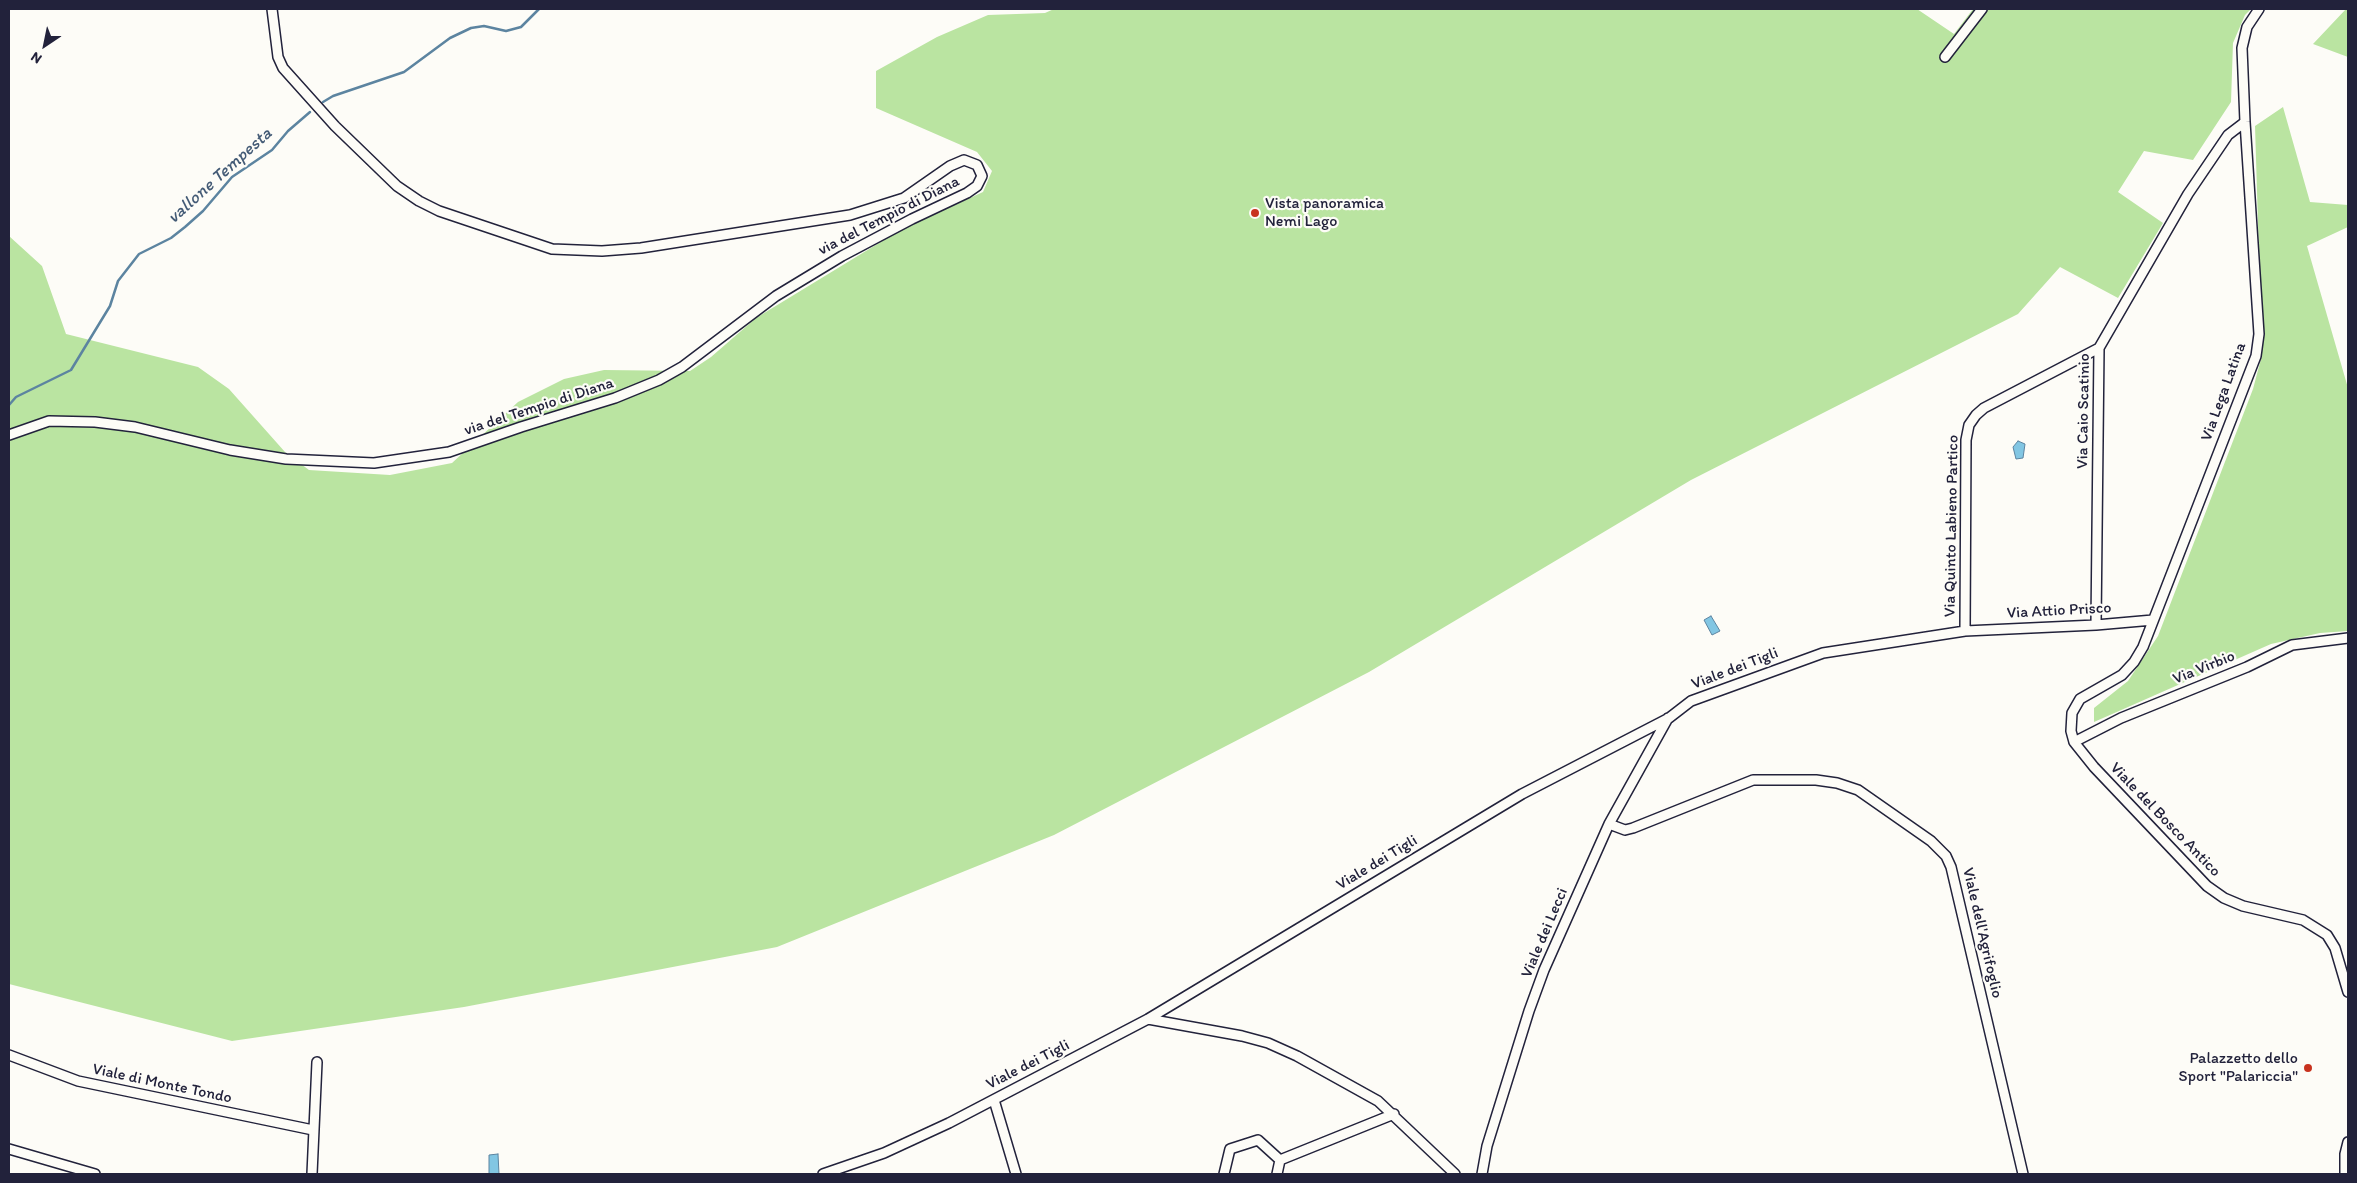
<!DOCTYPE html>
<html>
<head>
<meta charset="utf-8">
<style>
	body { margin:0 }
	#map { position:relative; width:2357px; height:1183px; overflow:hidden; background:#fdfcf7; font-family:Itim,sans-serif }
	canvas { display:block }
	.frame { position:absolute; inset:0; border:10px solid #22223b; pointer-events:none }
	.north { position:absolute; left:20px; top:20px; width:50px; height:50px; -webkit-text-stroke:4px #fdfcf7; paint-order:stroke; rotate:214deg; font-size:14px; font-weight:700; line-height:20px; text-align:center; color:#22223b }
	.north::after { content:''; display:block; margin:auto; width:18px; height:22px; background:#22223b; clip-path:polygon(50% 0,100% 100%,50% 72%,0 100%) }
</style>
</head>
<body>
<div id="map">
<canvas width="2357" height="1183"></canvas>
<div class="frame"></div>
<div class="north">N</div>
</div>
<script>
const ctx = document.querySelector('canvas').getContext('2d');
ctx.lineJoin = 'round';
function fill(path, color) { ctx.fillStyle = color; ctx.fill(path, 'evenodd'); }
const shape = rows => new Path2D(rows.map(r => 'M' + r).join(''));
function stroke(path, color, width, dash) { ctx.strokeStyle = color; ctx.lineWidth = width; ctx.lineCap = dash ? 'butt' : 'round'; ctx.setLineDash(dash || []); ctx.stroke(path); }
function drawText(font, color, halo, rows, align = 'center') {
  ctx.font = font + ' Itim,sans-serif'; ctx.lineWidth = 4.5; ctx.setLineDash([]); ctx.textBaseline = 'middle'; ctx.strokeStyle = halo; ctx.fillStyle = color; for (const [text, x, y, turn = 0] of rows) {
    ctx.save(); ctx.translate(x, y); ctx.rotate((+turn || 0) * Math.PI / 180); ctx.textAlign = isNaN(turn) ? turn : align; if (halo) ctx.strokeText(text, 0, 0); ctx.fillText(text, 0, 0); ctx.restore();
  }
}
fill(shape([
	[1054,9,1917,9,1954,34,1973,9,2251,9,2245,15,2233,43,2231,102,2193,160,2144,151,2118,192,2163,223,2118,298,2060,267,2018,314,1691,480,1369,672,1054,835,777,947,464,1007,232,1041,9,984,9,236,42,266,66,334,198,367,229,389,285,452,309,470,390,475,452,463,518,402,564,379,604,370,690,371,711,357,756,318,902,229,983,192,992,171,977,152,876,108,876,71,937,37,988,15,1045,13],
	[2346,9,2348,9,2348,57,2313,44],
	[2283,107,2310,202,2348,205,2348,227,2307,246,2348,388,2348,631,2320,633,2271,644,2094,722,2094,708,2128,681,2158,636,2253,389,2262,355,2255,126]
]), '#bae4a1');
const water = shape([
	[2018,441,2025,444,2023,458,2016,459,2013,447,2018,441],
	[1711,616,1720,631,1712,635,1704,620,1711,616],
	[498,1154,499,1174,489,1174,489,1155,498,1154]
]);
fill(water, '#82c6e3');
stroke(water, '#5c84a0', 1);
stroke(shape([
	[323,102,333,96,404,72,450,38,471,28,484,26,506,31,521,27,539,9],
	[9,405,16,397,71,370,110,306,118,281,139,254,171,238,185,227,203,211,232,177,272,150,288,131,310,112]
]), '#5c84a0', 2.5);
const minor = shape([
	[2259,9,2247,27,2242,48,2245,122,2259,334,2256,356,2143,647,2134,662,2122,675,2080,699,2072,713,2071,731,2074,742,2094,767,2207,886,2224,898,2243,906,2303,920,2327,935,2335,948,2348,992],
	[1945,57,1982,9],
	[9,435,49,421,95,422,135,427,230,450,286,459,374,463,449,452,521,427,615,398,659,380,682,367,776,296,842,256,912,219,967,193,977,186,982,176,977,165,964,160,950,166,904,198,850,215,641,248,602,251,552,249,439,211,419,201,397,186,335,126,283,68,278,57,272,9],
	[2096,625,2099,348,2188,194,2228,135,2245,122],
	[1965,631,1966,440,1969,425,1976,415,1984,408,2099,348],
	[2074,742,2121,718,2247,667,2292,645,2348,638],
	[1609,824,1625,830,1633,828,1753,780,1816,780,1837,783,1858,790,1931,841,1946,856,1951,867,2023,1174],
	[1148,1019,1242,1036,1268,1043,1297,1056,1378,1101,1455,1174],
	[9,1055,78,1081,313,1130],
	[994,1100,1016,1174],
	[9,1149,95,1174],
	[1280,1160,1394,1114],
	[312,1174,317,1062],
	[823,1174,884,1153,949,1123,1148,1019,1522,794,1669,718,1691,701,1823,653,1965,631,2096,625,2153,620],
	[1224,1174,1230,1149,1258,1140,1280,1160,1277,1174],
	[1482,1174,1487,1146,1529,1011,1544,970,1609,824,1668,718],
	[2345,1174,2345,1154,2348,1142]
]);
stroke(minor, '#22223b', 12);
stroke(minor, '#fdfcf7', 9);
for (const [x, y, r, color] of [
	[1255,213,5,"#c8321e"],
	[2308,1068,5,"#c8321e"]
]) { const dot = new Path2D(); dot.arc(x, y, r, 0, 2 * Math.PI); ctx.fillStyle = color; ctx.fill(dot); stroke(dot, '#fdfcf7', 2); }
drawText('16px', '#22223b', '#fdfcf7', [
	["Vista panoramica",1265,204],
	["Nemi Lago",1265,222],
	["Palazzetto dello",2298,1059,"right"],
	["Sport \"Palariccia\"",2298,1077,"right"]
], 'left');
drawText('16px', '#22223b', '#fdfcf7', [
	["via del Tempio di Diana",889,216,-27],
	["Via Lega Latina",2224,392,-70],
	["via del Tempio di Diana",539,407,-18],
	["Via Caio Scatinio",2084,411,-89],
	["Via Quinto Labieno Partico",1952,526,-89],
	["Via Attio Prisco",2059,611,-3],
	["Via Virbio",2204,668,-22],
	["Viale dei Tigli",1735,669,-21],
	["Viale del Bosco Antico",2165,820,46],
	["Viale dei Tigli",1377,863,-31],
	["Viale dei Lecci",1545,933,-67],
	["Viale dell'Agrifoglio",1982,933,77],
	["Viale dei Tigli",1028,1065,-27],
	["Viale di Monte Tondo",162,1084,12]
]);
drawText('italic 18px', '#445b76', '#fdfcf7', [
	["vallone Tempesta",220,176,-42]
]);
</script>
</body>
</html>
